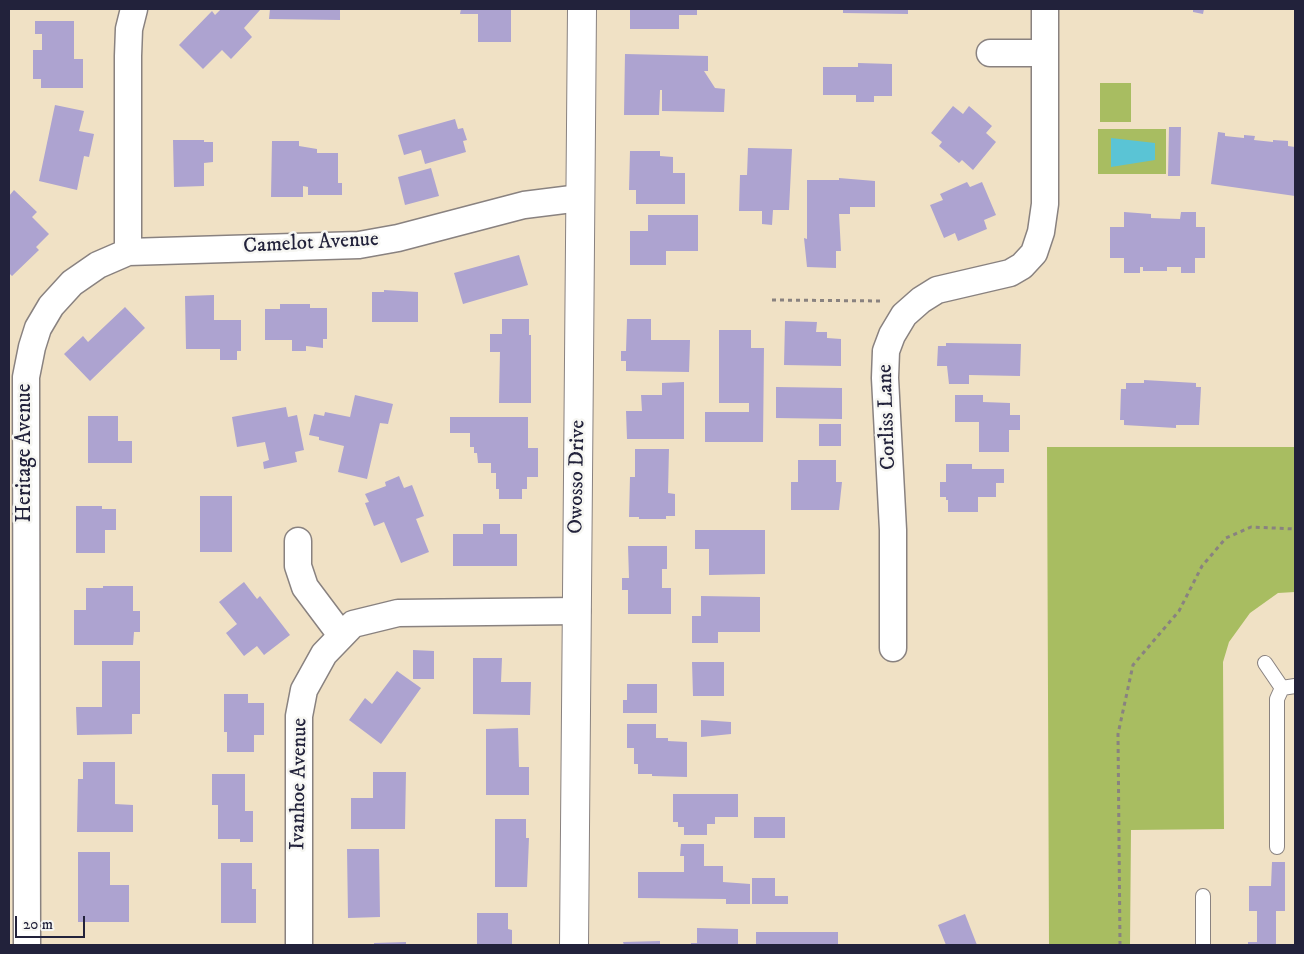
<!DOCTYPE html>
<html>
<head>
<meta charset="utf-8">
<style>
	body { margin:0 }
	#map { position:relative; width:1304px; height:954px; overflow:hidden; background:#f0e1c5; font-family:"IM FELL DW Pica",serif }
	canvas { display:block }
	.frame { position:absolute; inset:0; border:10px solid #22223b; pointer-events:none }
	.scale { position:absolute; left:15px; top:916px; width:70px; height:22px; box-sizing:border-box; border:2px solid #22223b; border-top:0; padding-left:6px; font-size:15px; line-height:18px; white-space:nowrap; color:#22223b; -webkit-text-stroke:4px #f6f6f2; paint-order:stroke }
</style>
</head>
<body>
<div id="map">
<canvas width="1304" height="954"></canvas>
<div class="frame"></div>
<div class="scale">20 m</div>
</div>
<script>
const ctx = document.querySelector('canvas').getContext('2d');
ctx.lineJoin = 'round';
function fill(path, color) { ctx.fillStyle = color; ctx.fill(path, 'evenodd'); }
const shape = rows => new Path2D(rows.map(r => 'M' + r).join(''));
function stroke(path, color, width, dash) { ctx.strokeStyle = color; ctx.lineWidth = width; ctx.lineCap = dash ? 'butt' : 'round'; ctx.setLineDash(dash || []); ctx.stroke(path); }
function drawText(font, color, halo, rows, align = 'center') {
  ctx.font = font + ' "IM FELL DW Pica",serif'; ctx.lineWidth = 5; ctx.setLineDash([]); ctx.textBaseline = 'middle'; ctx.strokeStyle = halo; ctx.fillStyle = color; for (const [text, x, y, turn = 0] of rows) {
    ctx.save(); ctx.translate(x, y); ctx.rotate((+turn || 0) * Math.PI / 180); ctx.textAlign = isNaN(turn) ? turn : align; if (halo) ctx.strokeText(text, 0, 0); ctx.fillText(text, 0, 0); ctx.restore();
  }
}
fill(shape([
	[1100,83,1131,83,1131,122,1100,122],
	[1098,129,1166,129,1166,174,1098,174],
	[1047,447,1295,447,1295,592,1278,593,1250,613,1229,642,1223,662,1224,829,1131,830,1130,945,1049,945]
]), '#a8bd61');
fill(shape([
	[1111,138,1155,143,1155,160,1111,167]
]), '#5ac4d5');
fill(shape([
	[221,9,260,10,244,28,252,37,231,59,222,50,203,69,179,45,212,11,215,15],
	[270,9,340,9,340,20,269,19],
	[461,9,511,9,511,42,478,42,478,14,460,14],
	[630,9,697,9,697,15,679,15,679,29,630,29],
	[843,9,908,9,908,14,843,13],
	[1193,9,1204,9,1203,14,1193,12],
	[35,21,74,21,74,59,83,59,83,88,41,88,41,79,33,79,33,50,42,50,42,34,35,34],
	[625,54,708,56,708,71,704,71,715,88,725,89,724,112,662,111,662,90,660,90,659,115,624,115],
	[858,63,892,64,892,96,874,96,874,102,856,102,856,95,823,95,823,67,858,67],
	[55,105,84,111,79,131,94,134,89,157,84,156,77,190,39,181],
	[953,106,963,114,969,106,992,126,986,133,996,142,973,170,962,160,959,163,939,146,942,142,931,133],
	[455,119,458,129,463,128,467,140,463,141,466,152,425,164,421,150,404,155,398,135],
	[1169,127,1181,127,1180,176,1168,176],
	[1218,132,1225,133,1225,136,1244,138,1244,135,1255,136,1254,140,1273,142,1273,140,1288,141,1288,146,1295,147,1295,196,1211,184],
	[173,140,204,140,204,142,213,142,213,162,204,163,204,186,174,187],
	[272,141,299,141,299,146,317,149,317,153,338,153,338,183,342,183,342,195,308,195,308,187,303,186,303,197,271,197],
	[748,148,792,149,789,210,773,210,772,225,762,224,762,211,739,211,740,175,747,175],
	[630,151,660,151,660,156,673,157,673,173,685,173,685,204,636,204,636,190,629,190],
	[431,168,439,196,405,205,398,177],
	[839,178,875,181,875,207,850,207,850,214,839,214,841,251,836,251,836,268,807,267,804,238,807,239,807,180,839,180],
	[967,182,970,187,982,182,996,215,984,220,987,229,958,241,955,233,944,238,930,205,943,200,940,194],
	[14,190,37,212,32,217,49,234,36,247,39,250,12,276,9,273,9,196],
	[1124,212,1151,214,1151,218,1180,219,1181,212,1196,212,1196,227,1205,227,1205,258,1195,258,1195,273,1181,273,1181,267,1167,267,1167,271,1143,271,1143,267,1140,267,1140,273,1124,273,1124,258,1110,258,1110,227,1124,227],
	[648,215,698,215,698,251,666,251,666,265,630,265,630,231,648,231],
	[519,255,528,285,463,304,454,273],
	[384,290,418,292,418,322,372,322,372,292,384,292],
	[214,295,214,320,241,320,241,351,237,351,237,360,220,360,220,349,186,349,185,296],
	[280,304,310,304,310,308,327,308,327,339,323,339,323,348,306,346,306,351,292,351,292,340,265,340,265,309,280,309],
	[125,307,145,328,90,381,64,354,83,336,88,342],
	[502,319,529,319,529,335,531,335,531,403,499,403,500,352,490,352,490,334,502,334],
	[627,319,651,319,651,340,690,340,689,372,626,371,626,361,621,361,621,351,626,351],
	[785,321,817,322,816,332,827,332,827,338,841,339,841,366,784,365],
	[719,330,751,330,751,348,764,348,763,442,705,442,705,412,749,412,749,403,719,403],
	[946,343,1021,344,1020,376,969,375,969,384,949,384,947,366,937,366,938,346,946,346],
	[1144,380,1196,383,1196,387,1201,387,1199,425,1176,425,1176,428,1124,425,1124,420,1120,420,1121,389,1126,389,1126,383,1144,383],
	[684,382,684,439,627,439,626,411,642,411,641,395,662,395,662,383],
	[776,387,842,388,842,419,776,418],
	[355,395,393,404,388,424,380,423,367,479,338,472,344,446,319,440,319,437,309,435,314,414,324,416,325,412,350,417],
	[955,395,983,395,983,402,1010,403,1010,415,1020,415,1020,430,1009,430,1009,452,979,452,979,422,955,422],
	[286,407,288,417,297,415,304,450,295,452,297,462,264,469,263,462,269,460,265,442,237,447,232,417],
	[88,416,118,416,118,441,132,441,132,463,88,463],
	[450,417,528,417,528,448,538,448,538,477,527,477,527,489,522,489,522,499,499,499,499,489,496,489,496,473,491,473,491,463,478,463,477,453,474,453,474,447,470,447,470,433,450,433],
	[819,424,841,424,841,446,819,446],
	[635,449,669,449,668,493,675,494,675,516,666,516,666,519,639,519,639,517,629,517,630,477,635,477],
	[798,460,836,460,836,482,842,482,839,510,791,510,791,482,798,482],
	[946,464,972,464,972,469,1004,469,1004,483,996,483,996,497,978,497,978,512,948,512,948,500,946,500,946,497,940,497,940,482,946,482],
	[399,476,404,488,412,485,424,516,416,519,429,552,401,563,384,522,374,526,365,503,369,502,365,494,386,486,385,482],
	[200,496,232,496,232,552,200,552],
	[76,506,102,506,102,509,116,509,116,530,105,530,105,553,76,553],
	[483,524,500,524,500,534,517,534,517,566,453,566,453,534,483,534],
	[695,530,765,530,765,574,709,575,709,549,695,549],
	[628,546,667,546,667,569,662,569,662,588,671,588,671,614,628,614,628,590,622,590,622,578,629,578],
	[244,582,257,599,260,596,290,635,264,655,257,646,244,656,226,633,237,624,219,602],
	[103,586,133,586,133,611,140,611,140,632,134,632,133,645,74,645,74,610,86,610,86,588,103,588],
	[701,596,760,597,760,632,718,632,718,643,692,643,692,616,701,616],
	[413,650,434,651,434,679,413,679],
	[473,658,502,658,501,682,531,682,530,715,473,714],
	[102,661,140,661,140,714,132,714,132,734,77,735,76,707,102,707],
	[692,662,724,662,724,696,693,696],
	[397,671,421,688,381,744,349,720,365,698,372,704],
	[627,684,657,684,657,713,623,713,623,700,627,700],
	[224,694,248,694,248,703,264,703,264,735,254,735,254,752,227,752,227,732,224,732],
	[701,720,731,722,731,734,701,737],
	[627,724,656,724,656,738,668,738,668,741,687,742,687,777,652,776,652,774,638,774,638,764,634,764,634,748,627,748],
	[518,728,519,767,529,767,529,795,486,795,486,729],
	[83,762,115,762,115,804,133,805,133,832,77,832,78,779,83,779],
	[373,772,406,772,405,829,351,829,351,798,373,798],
	[212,774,245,774,245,811,253,811,253,842,240,842,240,839,218,839,218,805,212,805],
	[673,794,738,794,738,817,715,817,715,824,707,824,707,835,684,835,684,827,678,827,678,822,673,822],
	[754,817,785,817,785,838,754,838],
	[495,819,526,819,526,838,529,838,527,887,495,887],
	[681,844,704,844,704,866,723,866,723,882,750,884,750,904,726,904,726,899,638,898,638,872,684,872,684,856,680,856],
	[347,849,379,849,380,917,348,918],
	[78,852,110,852,110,885,129,885,129,922,78,922],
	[1272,862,1285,862,1285,911,1276,911,1276,945,1248,945,1248,942,1257,942,1257,911,1249,911,1249,886,1271,886],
	[221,863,252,863,252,889,256,889,256,923,221,923],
	[752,878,775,878,775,896,788,896,788,904,752,904],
	[477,913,508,913,508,929,512,930,512,945,477,945],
	[965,914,977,945,946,945,938,925],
	[697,928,738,929,738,945,691,945,691,943,697,943],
	[756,932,838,932,838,945,756,945],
	[660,941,660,945,624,945,623,942],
	[406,942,406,945,374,945,374,943]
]), '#ada3d0');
const service = shape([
	[1265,663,1282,688],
	[1277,847,1277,699,1282,688,1295,686],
	[1203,896,1203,945]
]);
const minor = shape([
	[990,53,1045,53],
	[128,252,359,245,398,238,524,205,580,198],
	[298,541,298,566,305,587,341,635],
	[893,648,893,530,885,378,886,351,892,335,904,315,921,300,937,290,1010,273,1022,266,1034,253,1041,232,1045,204,1045,9],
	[27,945,26,377,32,347,38,328,51,306,72,283,98,265,128,252,128,56,129,29,134,9],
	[299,945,299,716,304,690,324,654,353,624,398,613,577,611]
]);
const tertiary = shape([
	[574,945,582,9]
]);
stroke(service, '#898280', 16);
stroke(minor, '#898280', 29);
stroke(tertiary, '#898280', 30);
stroke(shape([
	[772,300,883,301],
	[1120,945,1118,734,1133,665,1179,611,1202,566,1226,538,1251,527,1295,529]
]), '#898280', 3, [4, 4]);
stroke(service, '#fff', 14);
stroke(minor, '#fff', 26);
stroke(tertiary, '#fff', 28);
drawText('21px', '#22223b', '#f6f6f2', [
	["Camelot Avenue",311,244,-3],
	["Corliss Lane",888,417,-92],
	["Heritage Avenue",26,453,-90],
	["Owosso Drive",578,477,-89],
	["Ivanhoe Avenue",300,784,-89]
]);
</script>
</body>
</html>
